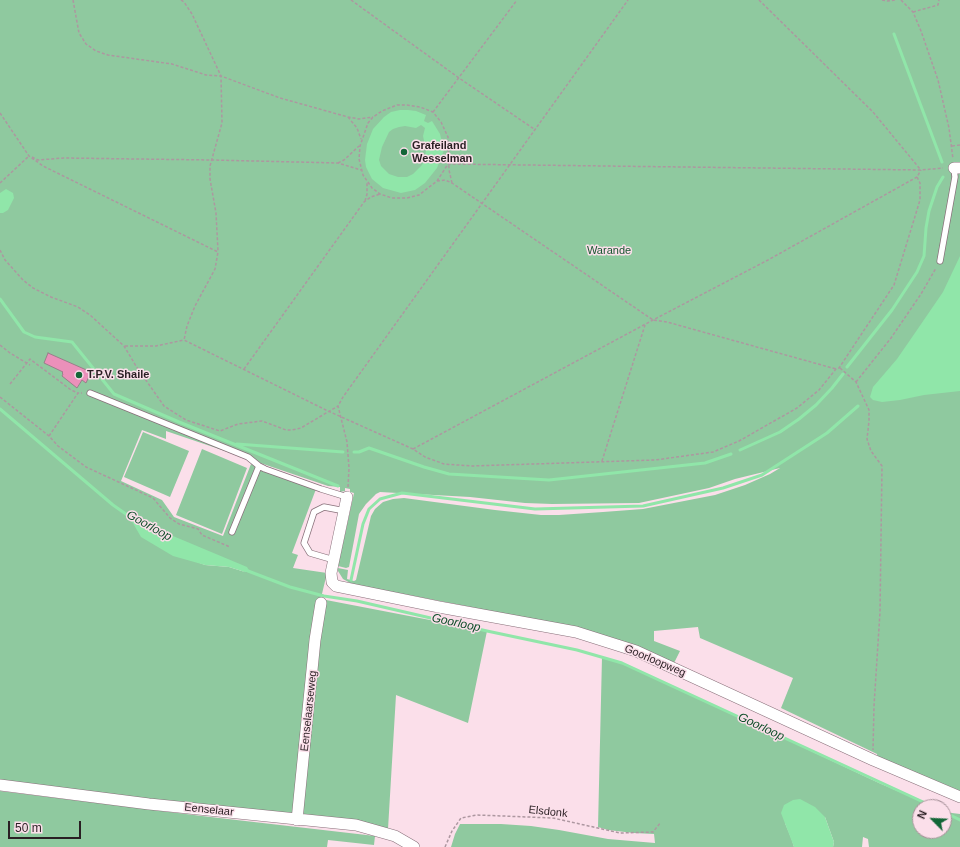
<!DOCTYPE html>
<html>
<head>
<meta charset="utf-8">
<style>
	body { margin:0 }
	#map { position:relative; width:960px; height:847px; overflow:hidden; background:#fbdfea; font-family:Arial,sans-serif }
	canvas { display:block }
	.north { position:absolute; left:912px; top:799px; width:40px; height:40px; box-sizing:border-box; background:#fbdfea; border:1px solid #a7929a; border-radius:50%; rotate:294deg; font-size:11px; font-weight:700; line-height:16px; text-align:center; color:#291f23 }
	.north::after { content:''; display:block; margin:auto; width:14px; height:18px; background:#136637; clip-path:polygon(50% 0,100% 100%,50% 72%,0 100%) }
	.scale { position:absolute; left:8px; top:821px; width:73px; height:18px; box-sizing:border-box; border:2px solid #291f23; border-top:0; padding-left:5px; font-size:12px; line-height:14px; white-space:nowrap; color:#291f23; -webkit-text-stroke:3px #fbdfea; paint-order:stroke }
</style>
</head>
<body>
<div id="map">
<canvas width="960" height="847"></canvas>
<div class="north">N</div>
<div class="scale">50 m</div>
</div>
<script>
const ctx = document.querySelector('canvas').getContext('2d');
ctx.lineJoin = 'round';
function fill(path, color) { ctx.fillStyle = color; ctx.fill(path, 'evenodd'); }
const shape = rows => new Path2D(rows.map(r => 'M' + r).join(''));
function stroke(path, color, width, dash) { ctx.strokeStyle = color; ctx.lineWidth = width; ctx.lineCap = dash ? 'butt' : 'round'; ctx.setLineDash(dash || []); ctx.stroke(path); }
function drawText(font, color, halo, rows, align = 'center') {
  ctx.font = font + ' Arial,sans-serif'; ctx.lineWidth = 3; ctx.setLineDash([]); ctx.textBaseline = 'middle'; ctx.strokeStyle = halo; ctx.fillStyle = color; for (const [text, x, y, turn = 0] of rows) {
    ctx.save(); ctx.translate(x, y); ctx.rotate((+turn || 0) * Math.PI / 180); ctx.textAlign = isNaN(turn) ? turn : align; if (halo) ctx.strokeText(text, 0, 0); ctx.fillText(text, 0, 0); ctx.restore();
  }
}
fill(shape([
	[0,0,960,0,960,791,878,759,877,754,781,708,793,678,700,638,698,627,654,631,654,641,680,651,674,663,481,609,352,584,343,579,338,571,338,568,348,570,347,579,354,581,356,580,371,516,375,509,383,502,393,499,404,498,495,510,541,515,559,515,603,512,643,509,715,495,745,485,770,474,780,468,735,479,709,488,639,503,552,504,525,503,470,497,380,492,376,494,366,504,359,514,349,567,346,568,338,566,354,493,350,492,350,489,345,488,345,491,340,492,340,487,328,486,166,431,166,439,142,430,121,481,162,500,174,517,223,536,251,464,316,489,292,553,298,555,293,568,327,573,321,598,296,806,292,813,287,816,0,781],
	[130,518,144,523,245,572,229,567,205,565,197,562],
	[143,432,189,451,170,497,124,477],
	[202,449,247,468,222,534,176,515],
	[326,600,487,631,468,723,396,695,388,829,304,815,301,808,315,664],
	[602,657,622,663,662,681,879,783,934,807,920,807,920,831,944,831,944,812,960,814,960,847,869,847,868,839,863,837,862,847,833,847,834,842,825,817,785,823,792,840,794,847,451,847,455,834,460,824,501,824,531,826,559,830,608,839,655,843,654,834,634,833,608,830,598,827],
	[0,791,202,816,375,836,374,845,328,840,327,847,0,847]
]), '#8fc99f');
fill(shape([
	[400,110,408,110,416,111,426,115,424,121,428,123,432,121,440,134,444,150,437,168,425,183,415,190,401,193,383,188,372,179,366,167,365,160,367,144,373,129,384,117,391,112],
	[421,125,425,128,423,136,426,150,425,158,422,165,413,174,407,177,398,177,389,174,381,166,379,160,382,147,389,132,393,129,399,127,405,126,416,128],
	[6,189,13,193,14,198,8,210,3,213,0,213,0,193],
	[960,256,960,391,924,395,900,400,882,402,873,400,870,397,873,387,897,359,917,330,943,292],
	[130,518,247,567,250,572,245,572,229,567,205,565,173,556,141,537],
	[800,799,815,807,825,817,834,842,833,847,794,847,781,813,784,805,793,800]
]), '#90e6a9');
stroke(shape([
	[894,34,942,162],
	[0,299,24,332,35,337,72,342,114,394,179,422,338,486],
	[847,367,892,310,917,272,924,256,926,228,929,211,937,187,943,177],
	[0,409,113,505,133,519],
	[237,444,343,452],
	[740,450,780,432,799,419,816,405,832,388,843,374],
	[354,452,359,452,369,448,424,467,449,474,549,480,705,463,731,454],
	[248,571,290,587,324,596,357,601,487,631,577,650,622,663,934,807],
	[351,580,363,524,369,509,380,499,402,493,535,509,643,506,723,488,762,475,827,433,858,406],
	[944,812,960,820]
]), '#90e6a9', 3);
const building = shape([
	[48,353,91,372,86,383,82,380,77,388,62,376,63,374,62,373,63,372,44,363,48,353]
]);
fill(building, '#eb90ba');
stroke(building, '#98808a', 1);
const service = shape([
	[940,261,955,177,954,168],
	[90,393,248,457,259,466,265,469,321,489,347,497],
	[232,532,259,466],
	[334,560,310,553,304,543,314,512,324,507,345,511]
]);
const minor = shape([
	[954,168,960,168],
	[347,497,331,573,332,582,336,586,439,607,576,632,636,651,873,760,960,797],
	[0,785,149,804,356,825,395,836,414,847],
	[297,820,315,640,321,603]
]);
stroke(service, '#88707a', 7);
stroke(minor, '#88707a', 12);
stroke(shape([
	[73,0,79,33,86,44,96,51,108,55,172,64,206,75,221,76,280,98,348,117,359,119,373,117],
	[181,0,184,2,192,14,221,76,222,123,210,166,210,179,216,213,218,251],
	[351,0,459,78,534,129],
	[759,0,873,112,920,169],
	[882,0,887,1,896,0],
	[901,0,913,12,921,31,938,80,949,128,953,159],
	[913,12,938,5,939,0],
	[433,112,517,0],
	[0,113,29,156,43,166,218,252,215,269,195,306,187,326,184,340,328,411,413,449,425,457,444,464,472,466,655,460,713,452,739,441,797,408,819,390,836,369,839,368,894,285,920,200,920,183,917,177,921,170],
	[348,117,357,128,361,139],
	[952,146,960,145],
	[32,157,38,160,64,158,212,160,338,163,361,170],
	[338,163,344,160,359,146],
	[437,181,448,164,921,170,943,168],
	[0,183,29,156],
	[452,183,449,170,448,137,441,122,433,112,420,107,407,105,397,105,382,111,373,117,368,123,360,146,359,159,363,175,372,188,380,194,392,198,407,198,419,195,437,181,445,180,452,183,653,320,667,322,836,369],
	[365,201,367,194,367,183],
	[0,250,5,260,23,280,33,288,51,297,78,307,90,315,124,346,136,366,164,406,186,420,220,431,238,424,262,421,286,430,292,430,301,428,311,422,338,406],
	[0,345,10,353,30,365],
	[125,346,156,346,184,340],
	[840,368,856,382,869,410,869,421,867,439,871,451,882,466,880,612,874,706,873,750],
	[244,369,364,202,371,197,380,194],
	[856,382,891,338,921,294,936,268],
	[10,384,30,359,71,390,78,393],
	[0,397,49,436,58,446,86,467,153,498,170,518,179,524,198,529,202,535,230,547],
	[49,436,78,393,82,393],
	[413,449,653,320,768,260,917,177],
	[602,461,645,325],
	[348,487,349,468,347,442,338,406,343,397,628,0],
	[445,847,452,831,461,818,477,815,553,818,620,833,653,832,661,822]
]), '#ad97a0', 1.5, [3, 2]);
stroke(service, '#fff', 5.5);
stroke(minor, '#fff', 11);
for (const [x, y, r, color] of [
	[404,152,4,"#136637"],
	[79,375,4,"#136637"]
]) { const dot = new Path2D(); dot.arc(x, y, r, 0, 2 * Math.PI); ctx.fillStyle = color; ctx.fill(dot); stroke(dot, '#fbdfea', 1.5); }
drawText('bold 11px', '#291f23', '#fbdfea', [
	["Grafeiland",412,146],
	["Wesselman",412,159],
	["T.P.V. Shaile",87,375]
], 'left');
drawText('11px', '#16552f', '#fbdfea', [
	["Warande",609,251]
]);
drawText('11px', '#291f23', '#fbdfea', [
	["Goorloopweg",655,661,23],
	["Eenselaarseweg",309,711,-84],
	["Eenselaar",209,810,6],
	["Elsdonk",548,812,6]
]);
drawText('italic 12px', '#0f502a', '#fbdfea', [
	["Goorloop",149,526,29],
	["Goorloop",456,623,12],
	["Goorloop",761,727,25]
]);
</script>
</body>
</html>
